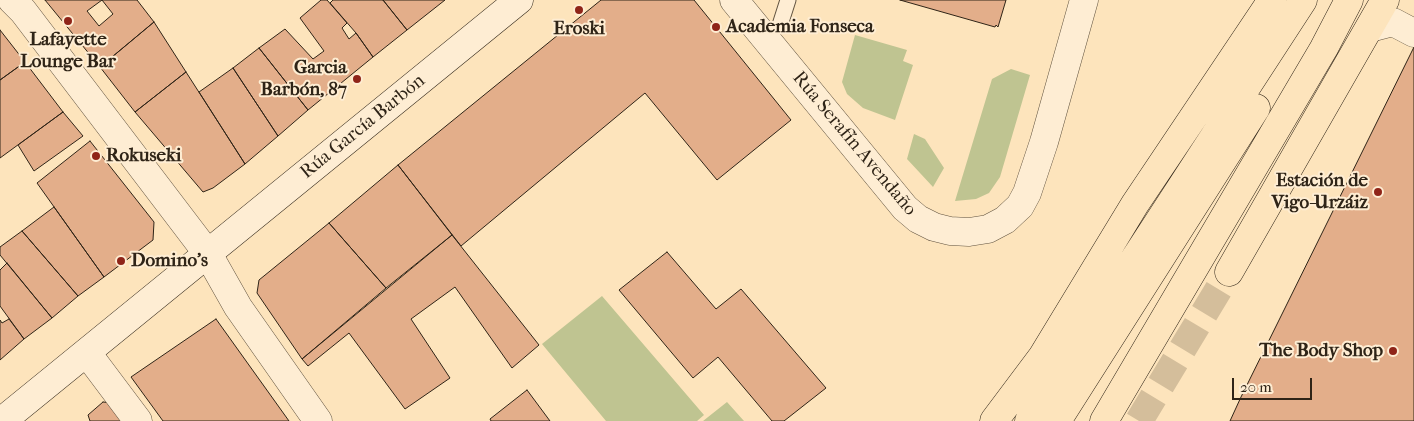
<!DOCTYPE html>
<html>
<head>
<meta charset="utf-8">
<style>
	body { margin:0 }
	#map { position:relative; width:1414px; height:421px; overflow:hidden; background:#fde4bc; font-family:"IM FELL French Canon",serif }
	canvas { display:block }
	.scale { position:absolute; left:1232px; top:378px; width:80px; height:22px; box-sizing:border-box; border:2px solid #2f2417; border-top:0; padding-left:6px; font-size:15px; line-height:18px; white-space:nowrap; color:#2f2417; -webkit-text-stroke:4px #feedd3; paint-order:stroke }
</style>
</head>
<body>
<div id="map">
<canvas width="1414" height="421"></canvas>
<div class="scale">20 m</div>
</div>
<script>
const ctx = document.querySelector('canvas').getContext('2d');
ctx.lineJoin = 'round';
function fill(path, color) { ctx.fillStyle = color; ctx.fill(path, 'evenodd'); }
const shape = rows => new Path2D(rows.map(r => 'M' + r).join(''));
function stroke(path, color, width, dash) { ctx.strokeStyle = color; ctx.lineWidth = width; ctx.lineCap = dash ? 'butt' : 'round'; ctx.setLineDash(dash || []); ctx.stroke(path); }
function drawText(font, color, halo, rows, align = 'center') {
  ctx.font = font + ' "IM FELL French Canon",serif'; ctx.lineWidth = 4; ctx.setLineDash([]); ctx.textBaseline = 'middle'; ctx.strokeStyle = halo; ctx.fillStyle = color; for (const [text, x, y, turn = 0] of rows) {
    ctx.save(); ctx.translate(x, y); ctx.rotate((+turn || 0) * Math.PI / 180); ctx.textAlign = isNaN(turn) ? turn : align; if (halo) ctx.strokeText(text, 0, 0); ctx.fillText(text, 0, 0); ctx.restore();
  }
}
fill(shape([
	[855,35,907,50,903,61,913,65,895,120,863,108,847,94,842,82],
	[1011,69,1030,75,1000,177,989,193,976,199,955,201,992,79],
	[914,134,925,139,944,168,933,187,907,159],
	[602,296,704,415,697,421,606,421,542,344],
	[727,402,744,421,703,421]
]), '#bfc491');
const building = shape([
	[45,0,137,0,154,22,100,67,45,0],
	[102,0,113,14,99,26,87,11,102,0],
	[321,0,327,0,347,23,342,28,349,39,356,33,373,57,308,110,259,48,285,29,313,59,324,51,300,18,321,0],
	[333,0,383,0,407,30,373,57,356,33,330,3,333,0],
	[383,0,445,0,407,30,383,0],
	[601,0,694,0,791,120,717,180,645,93,461,246,398,165,601,0],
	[900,0,1006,0,998,27,996,25,995,27,900,0],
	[154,22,186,72,135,112,100,67,154,22],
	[0,30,25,62,0,80,0,30],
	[1414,47,1414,421,1230,421,1241,397,1414,47],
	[259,48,308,110,278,136,233,68,259,48],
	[25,62,63,112,0,158,0,80,25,62],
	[233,68,278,136,245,164,199,92,233,68],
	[186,72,245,164,213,188,203,192,135,112,186,72],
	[63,112,83,136,34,171,18,145,63,112],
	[90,141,154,222,153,240,104,277,37,183,90,141],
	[398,165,452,235,386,288,329,223,398,165],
	[54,207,104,277,78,296,22,231,54,207],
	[329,223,386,288,302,359,257,293,259,280,329,223],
	[22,231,78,296,52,318,0,255,0,247,22,231],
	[452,235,539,345,512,368,455,287,411,319,450,378,405,409,349,333,308,366,302,359,452,235],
	[667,252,716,309,741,289,826,388,784,421,772,421,718,357,693,378,619,290,667,252],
	[7,263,52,318,24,339,0,306,0,270,7,263],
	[9,319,24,339,0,360,0,320,2,323,9,319],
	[216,319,289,421,163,421,131,377,216,319],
	[527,390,550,421,491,421,490,419,527,390],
	[103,402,112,403,125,421,90,421,88,415,103,402]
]);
fill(building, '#e3ae8a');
stroke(building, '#2f2417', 1);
stroke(shape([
	[1139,421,1229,272]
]), '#d4be9b', 28, [28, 14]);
const lane = shape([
	[780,25,788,0]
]);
const street = shape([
	[12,0,23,11,208,254,238,307,318,421],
	[734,0,905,208,918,219,934,227,950,231,969,232,988,229,1005,220,1020,206,1027,193,1044,142,1084,0],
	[1370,28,1393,22,1414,33],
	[87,353,138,421]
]);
const secondary = shape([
	[2,421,519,0]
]);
const highway = shape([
	[1229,272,1385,0],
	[994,421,1042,357,1135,204,1272,0],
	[1029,421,1303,0],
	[1057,421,1256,108],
	[1104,421,1324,48,1349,0]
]);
stroke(lane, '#625440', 17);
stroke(street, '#625440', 29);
stroke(secondary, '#2f2417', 29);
stroke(highway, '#2f2417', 29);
stroke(lane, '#feedd3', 15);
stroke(street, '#feedd3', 28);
stroke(secondary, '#feedd3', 28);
stroke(highway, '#fde4bc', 28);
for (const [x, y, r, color] of [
	[579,10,5,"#8f2418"],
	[68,21,5,"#8f2418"],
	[716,27,5,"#8f2418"],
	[357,79,5,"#8f2418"],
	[96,156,5,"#8f2418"],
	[1378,192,5,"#8f2418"],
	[121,261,5,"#8f2418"],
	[1393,351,5,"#8f2418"]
]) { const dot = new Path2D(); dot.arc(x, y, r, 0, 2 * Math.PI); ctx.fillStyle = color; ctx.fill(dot); stroke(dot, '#feedd3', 2); }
drawText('bold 19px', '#2f2417', '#feedd3', [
	["Academia Fonseca",726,27],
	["Eroski",579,29,"center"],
	["Lafayette",68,40,"center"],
	["Lounge Bar",68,62,"center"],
	["Garcia",347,68,"right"],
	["Barbón, 87",347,90,"right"],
	["Rokuseki",106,156],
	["Estación de",1368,181,"right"],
	["Vigo-Urzáiz",1368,203,"right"],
	["Domino's",131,261],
	["The Body Shop",1383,351,"right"]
], 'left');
drawText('19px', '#2f2417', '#feedd3', [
	["Rúa García Barbón",363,127,-39],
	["Rúa Serafín Avendaño",854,144,50]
]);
</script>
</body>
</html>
